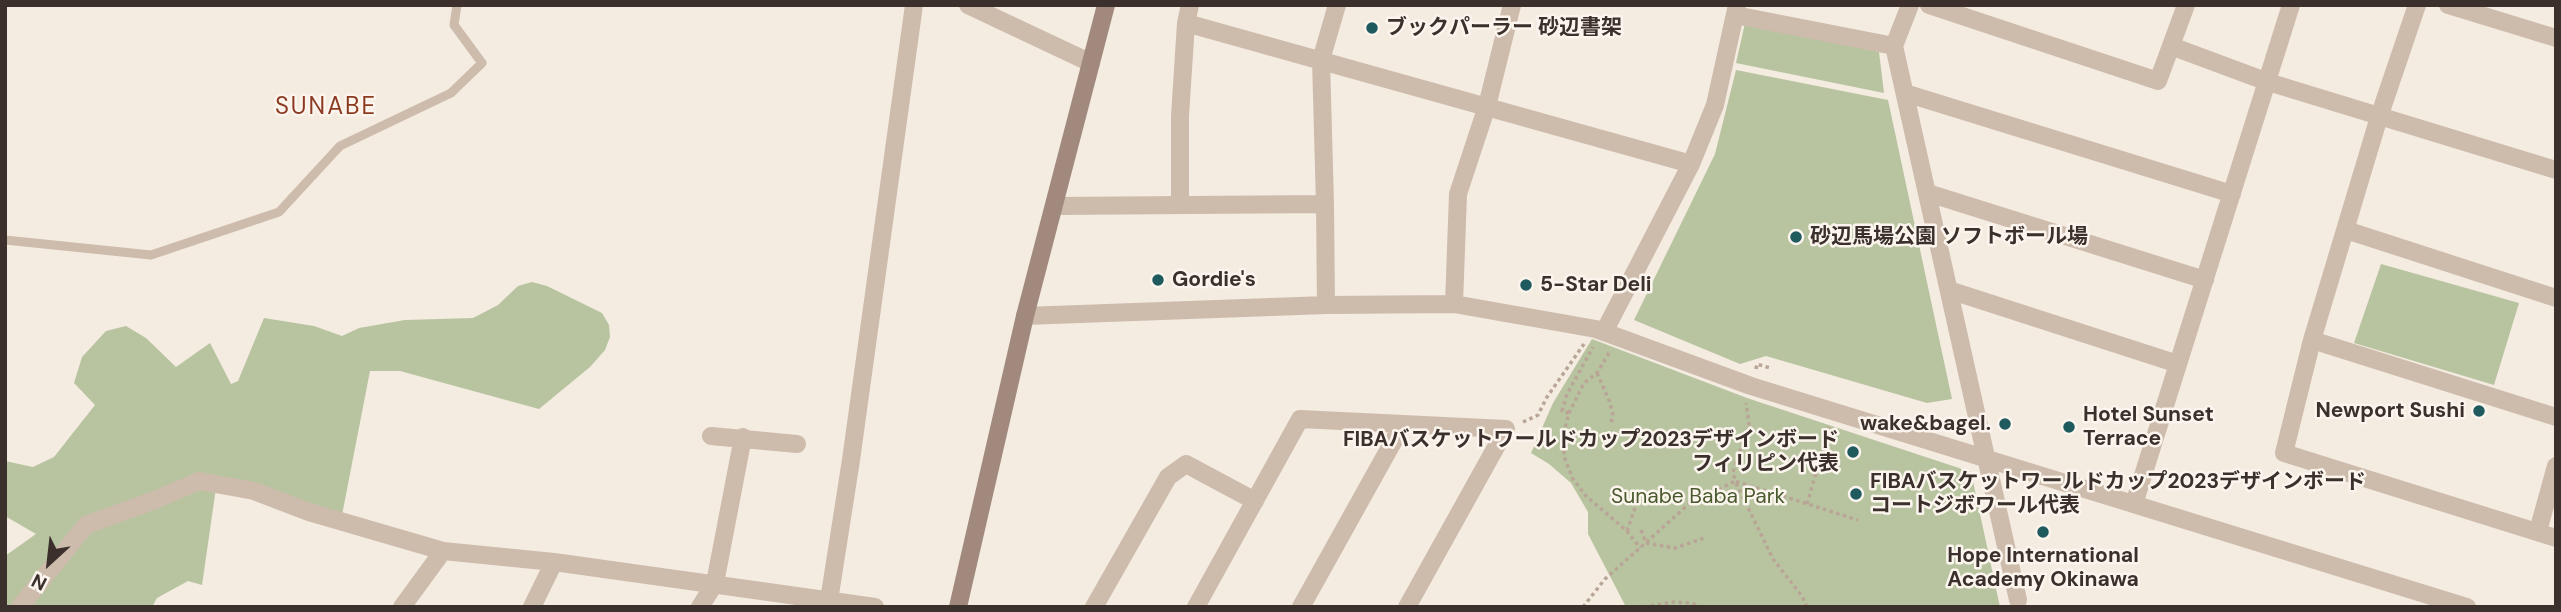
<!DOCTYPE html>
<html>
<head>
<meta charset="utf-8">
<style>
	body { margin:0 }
	#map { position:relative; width:2561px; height:612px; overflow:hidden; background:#f4ebe1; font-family:"DM Sans",sans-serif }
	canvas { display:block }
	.frame { position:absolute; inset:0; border:7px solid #3b302b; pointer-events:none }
	.north { position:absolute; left:14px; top:528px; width:70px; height:70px; -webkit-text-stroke:5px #fbf5ee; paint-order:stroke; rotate:207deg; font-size:19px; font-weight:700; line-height:28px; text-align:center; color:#3b302b }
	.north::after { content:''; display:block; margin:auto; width:24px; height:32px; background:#3b302b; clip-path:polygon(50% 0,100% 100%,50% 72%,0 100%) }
</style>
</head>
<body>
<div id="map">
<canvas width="2561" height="612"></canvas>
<div class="frame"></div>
<div class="north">N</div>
</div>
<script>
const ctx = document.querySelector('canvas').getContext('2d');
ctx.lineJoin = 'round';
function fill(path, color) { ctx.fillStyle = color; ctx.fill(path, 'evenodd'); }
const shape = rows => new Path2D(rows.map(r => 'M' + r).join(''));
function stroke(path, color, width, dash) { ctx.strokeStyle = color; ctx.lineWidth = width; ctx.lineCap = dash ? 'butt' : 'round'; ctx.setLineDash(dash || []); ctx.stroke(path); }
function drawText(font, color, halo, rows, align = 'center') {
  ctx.font = font + ' "DM Sans","Noto Sans JP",sans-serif'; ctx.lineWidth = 5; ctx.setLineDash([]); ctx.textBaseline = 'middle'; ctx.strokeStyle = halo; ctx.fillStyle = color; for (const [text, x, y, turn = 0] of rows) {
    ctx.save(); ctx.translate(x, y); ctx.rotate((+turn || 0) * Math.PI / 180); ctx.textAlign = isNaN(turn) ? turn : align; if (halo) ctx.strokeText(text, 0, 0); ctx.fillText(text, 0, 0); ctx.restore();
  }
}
fill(shape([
	[1745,23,1879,52,1884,93,1736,63],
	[1736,70,1888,100,1952,399,1927,403,1766,356,1740,364,1634,320,1715,154],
	[2381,264,2519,303,2494,385,2354,343],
	[532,282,547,286,602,313,609,325,610,337,605,350,590,367,539,409,400,371,370,371,342,515,217,481,202,585,188,581,157,598,152,607,5,607,5,556,36,534,5,516,5,461,33,467,54,457,95,405,74,383,82,357,106,331,126,326,146,338,176,367,210,343,231,384,238,381,264,318,314,326,342,336,359,328,405,320,473,318,498,305,518,286],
	[1592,339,1747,398,1971,472,2000,607,1626,607,1588,534,1588,512,1571,483,1549,464,1531,453,1553,403]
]), '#b8c4a0');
stroke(shape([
	[1609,353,1597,373,1584,383,1569,413,1562,439,1565,459,1573,479,1586,496,1627,531,1640,548],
	[1756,369,1757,364,1770,368],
	[1597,373,1609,400,1613,415,1611,423],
	[1569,413,1562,411,1567,394,1593,347],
	[1523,422,1538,415,1547,397,1584,344],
	[1818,465,1825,468],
	[1807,504,1829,427],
	[1641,530,1646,543,1675,548,1707,537],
	[1627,531,1637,502],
	[1583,607,1605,579,1698,496,1710,494,1735,481,1733,472,1749,424,1746,403],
	[1644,607,1674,602,1692,603,1701,607],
	[1807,607,1802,596,1773,559,1735,481,1858,520]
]), '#b9a596', 3.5, [3.5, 3.5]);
stroke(shape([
	[5,240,151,255,279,212,340,146,451,93,482,63,454,25,457,5]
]), '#cdbbac', 9);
stroke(shape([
	[968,5,1091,63],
	[1910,5,1894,46,2018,600],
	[1929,5,2158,81,2186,5],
	[2417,5,2379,117,2312,340,2284,453,2556,538],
	[2448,5,2556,38],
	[1735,15,1894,46],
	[1186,23,1691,164],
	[2171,46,2268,82,2556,170],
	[1905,93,2232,194],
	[1928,193,2205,280],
	[1325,204,1321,60,1337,5],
	[1180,205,1180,116,1186,23,1190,5],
	[1054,206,1325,204,1326,305],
	[2346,230,2556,298],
	[1949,290,2178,364],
	[1454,304,1458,194,1487,106,1512,5],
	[1025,316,1326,305,1454,304,1596,329,1751,386,2467,607],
	[1604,332,1691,164,1715,105,1737,5],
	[2312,340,2556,417],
	[711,436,797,444],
	[2134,504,2291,5],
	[2538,531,2556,466],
	[20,607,86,525,155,500,199,481,254,491,309,512,443,551,554,562,875,607],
	[402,607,443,551],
	[532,607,554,562],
	[700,607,715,583,743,437],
	[828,607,851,460,914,5],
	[1094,607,1168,477,1186,464,1255,501],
	[1196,607,1300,419,1506,429,1407,607],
	[1301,607,1403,424]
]), '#cdbbac', 18);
stroke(shape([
	[958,607,1025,316,1106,5]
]), '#a18a7d', 18);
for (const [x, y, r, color] of [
	[1372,28,7,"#1f5a5e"],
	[1796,237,7,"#1f5a5e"],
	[1158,280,7,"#1f5a5e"],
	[1526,285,7,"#1f5a5e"],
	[2479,411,7,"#1f5a5e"],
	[2005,424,7,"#1f5a5e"],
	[2069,427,7,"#1f5a5e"],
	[1853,452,7,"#1f5a5e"],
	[1856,494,7,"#1f5a5e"],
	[2043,532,7,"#1f5a5e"]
]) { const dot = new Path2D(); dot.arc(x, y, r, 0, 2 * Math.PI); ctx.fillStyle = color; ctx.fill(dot); stroke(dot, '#fbf5ee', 2.5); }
drawText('bold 21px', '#3b302b', '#fbf5ee', [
	["ブックパーラー 砂辺書架",1386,28],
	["砂辺馬場公園 ソフトボール場",1810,237],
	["Gordie's",1172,280],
	["5-Star Deli",1540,285],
	["Newport Sushi",2465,411,"right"],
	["Hotel Sunset",2083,415],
	["Terrace",2083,439],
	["wake&bagel.",1991,424,"right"],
	["FIBAバスケットワールドカップ2023デザインボード",1839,440,"right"],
	["フィリピン代表",1839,464,"right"],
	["FIBAバスケットワールドカップ2023デザインボード",1870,482],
	["コートジボワール代表",1870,506],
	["Hope International",2043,556,"center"],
	["Academy Okinawa",2043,580,"center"]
], 'left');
drawText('21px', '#4a5a2e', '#fbf5ee', [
	["Sunabe Baba Park",1698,497]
]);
ctx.letterSpacing = '2px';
drawText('24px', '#8c3b22', '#fbf5ee', [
	["SUNABE",326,108]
]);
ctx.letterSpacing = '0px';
</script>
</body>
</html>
